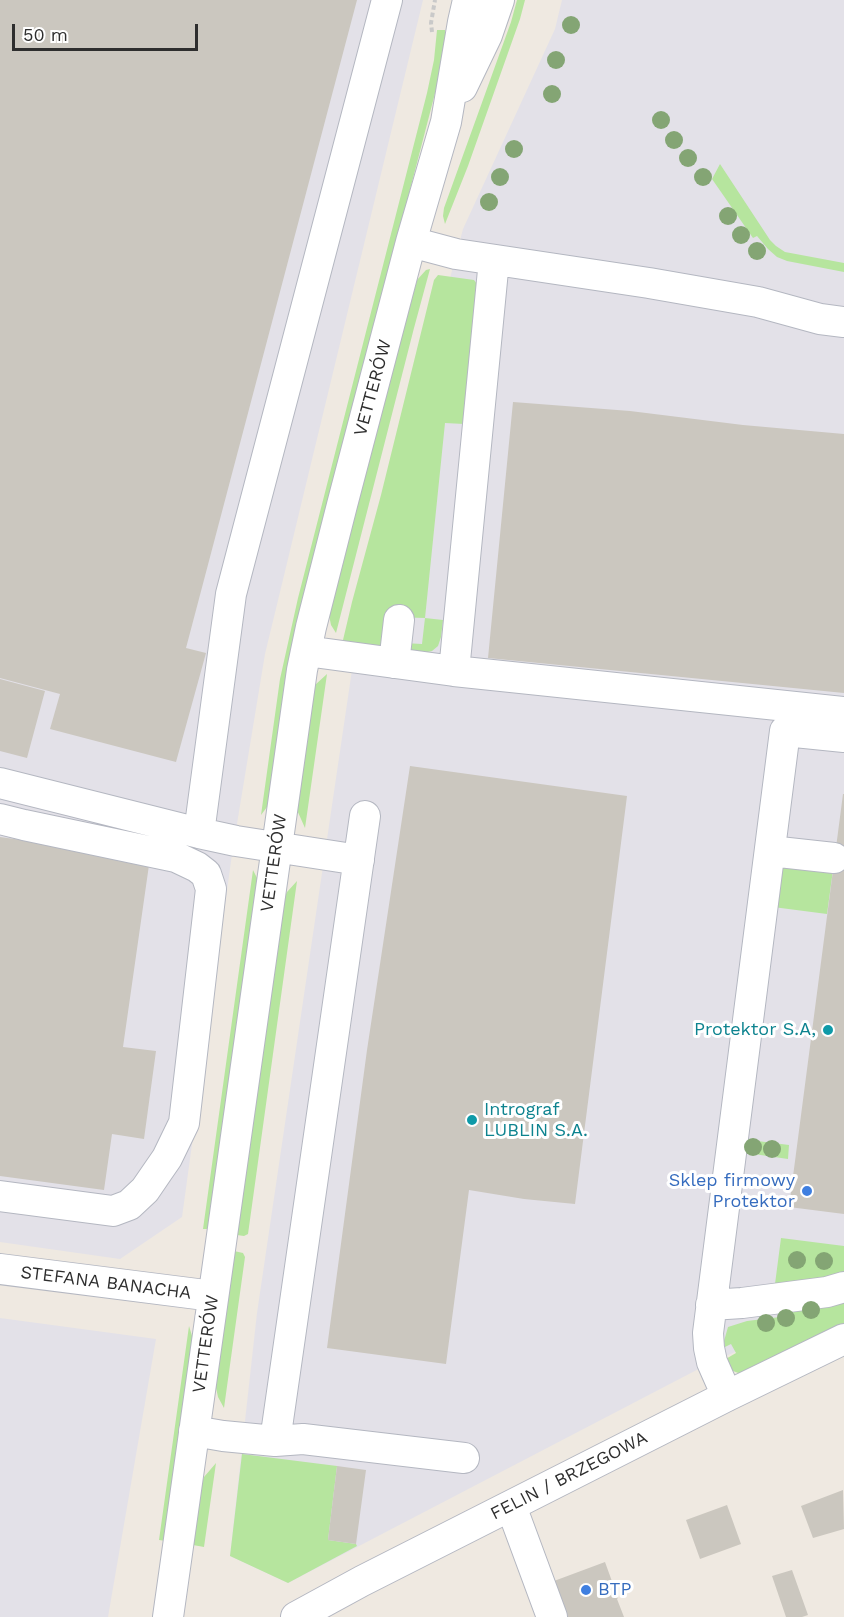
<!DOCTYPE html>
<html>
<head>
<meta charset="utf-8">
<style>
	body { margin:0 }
	#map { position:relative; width:844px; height:1617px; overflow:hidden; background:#efe9e1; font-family:"Work Sans",sans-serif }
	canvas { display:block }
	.scale { position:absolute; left:12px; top:24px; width:186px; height:27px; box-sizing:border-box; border:3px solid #2e2e2e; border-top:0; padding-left:8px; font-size:18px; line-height:21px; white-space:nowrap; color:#2e2e2e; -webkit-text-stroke:4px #fff; paint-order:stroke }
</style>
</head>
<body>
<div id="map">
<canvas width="844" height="1617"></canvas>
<div class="scale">50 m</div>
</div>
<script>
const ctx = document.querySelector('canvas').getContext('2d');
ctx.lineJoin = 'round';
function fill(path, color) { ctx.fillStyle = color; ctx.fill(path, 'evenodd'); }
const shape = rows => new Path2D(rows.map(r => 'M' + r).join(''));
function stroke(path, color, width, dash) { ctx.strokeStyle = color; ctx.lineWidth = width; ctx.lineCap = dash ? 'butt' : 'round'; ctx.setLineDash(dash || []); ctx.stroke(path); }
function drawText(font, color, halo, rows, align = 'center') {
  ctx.font = font + ' "Work Sans",sans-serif'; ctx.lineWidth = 6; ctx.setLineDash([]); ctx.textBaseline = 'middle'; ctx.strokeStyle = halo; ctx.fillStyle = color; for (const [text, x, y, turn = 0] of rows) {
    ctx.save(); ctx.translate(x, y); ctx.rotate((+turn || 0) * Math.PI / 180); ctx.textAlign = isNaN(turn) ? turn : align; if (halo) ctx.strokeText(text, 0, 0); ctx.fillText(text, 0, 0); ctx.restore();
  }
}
fill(shape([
	[0,0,423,0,265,654,232,854,182,1217,120,1259,0,1242],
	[562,0,844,0,844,1305,712,1362,288,1583,230,1556,257,1313,352,670,382,535,463,229,555,29],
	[0,1318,156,1339,108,1617,0,1617]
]), '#e3e1e8');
fill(shape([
	[517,0,525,0,520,19,468,166,445,224,443,216,444,208,511,22],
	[437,30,445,30,445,43,440,74,355,402,269,800,267,807,261,815,280,679,298,598,427,93,434,60],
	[720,164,770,240,776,246,785,252,844,263,844,272,787,261,777,257,768,249,757,236,753,238,712,179],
	[430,269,414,328,336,633,331,625,329,615,376,434,417,280,426,270],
	[438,275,474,280,477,284,464,424,445,423,425,618,443,620,441,637,438,646,432,651,423,653,403,651,404,643,422,644,425,618,393,617,389,648,352,645,343,640,352,602,381,495,434,280],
	[327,674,305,828,297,810,313,693,315,685],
	[779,863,833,870,827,914,773,907],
	[253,870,258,880,209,1229,203,1229],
	[297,881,248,1234,244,1236,237,1235,283,900,287,892],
	[742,1139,789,1145,788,1159,740,1152],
	[781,1238,844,1246,844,1276,775,1284],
	[234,1251,243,1253,245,1257,224,1408,218,1397,215,1383],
	[844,1300,844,1328,741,1374,733,1371,727,1367,724,1360,736,1353,731,1344,725,1347,724,1341,728,1327,747,1321,780,1317,780,1308],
	[189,1326,193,1339,166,1541,159,1540],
	[242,1454,337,1466,328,1540,356,1544,357,1546,288,1583,230,1556],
	[216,1463,204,1547,193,1545,200,1489,204,1477]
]), '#b6e59e');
fill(shape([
	[0,0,357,0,186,648,206,653,176,762,50,729,60,694,0,678],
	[513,402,630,411,743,425,844,434,844,693,488,658],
	[0,679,45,691,27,758,0,751],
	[410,766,627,796,575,1204,524,1199,469,1190,446,1364,327,1348,367,1050],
	[843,794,844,794,844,1214,789,1207],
	[0,837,150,858,123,1047,156,1051,144,1139,112,1134,104,1190,0,1176],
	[337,1466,366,1470,356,1544,328,1540],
	[843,1490,844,1529,813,1538,801,1506],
	[727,1505,741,1544,700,1559,686,1520],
	[605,1562,618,1598,617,1599,624,1617,568,1617,554,1581],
	[792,1570,808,1615,802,1617,786,1617,772,1576]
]), '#cbc7bf');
const minor = shape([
	[462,87,487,35,499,0],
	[411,242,456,254,649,283,758,302,820,319,844,322],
	[306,651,454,671,844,712],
	[394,663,399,620],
	[454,671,494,260],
	[0,783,199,833,236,841,359,860],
	[0,819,24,825,176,857,197,867,206,874,211,889,184,1123,167,1158,158,1171,145,1190,129,1205,113,1211,0,1196],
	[199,833,231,594,387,0],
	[770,851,834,858],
	[0,1269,213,1296],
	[711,1305,742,1303,827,1292,844,1287],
	[727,1396,712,1362,709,1348,708,1333,785,731,844,737],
	[194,1431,223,1436,275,1441,303,1439,464,1458],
	[275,1441,365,816],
	[511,1506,552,1617],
	[168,1617,302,670,311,627,342,505,411,242,446,122,463,22,468,0],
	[296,1617,362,1581,727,1396,844,1339]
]);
stroke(minor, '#b4b7c1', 32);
stroke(shape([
	[432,32,431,23,435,0]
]), '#c9c9c9', 4, [4.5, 3]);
stroke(minor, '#fff', 30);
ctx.fillStyle = '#84a574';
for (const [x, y] of [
	[571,25],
	[556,60],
	[552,94],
	[661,120],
	[674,140],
	[514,149],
	[688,158],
	[500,177],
	[703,177],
	[489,202],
	[728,216],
	[741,235],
	[757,251],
	[753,1147],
	[772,1149],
	[797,1260],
	[824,1261],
	[811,1310],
	[786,1318],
	[766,1323]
]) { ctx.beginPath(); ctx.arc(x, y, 9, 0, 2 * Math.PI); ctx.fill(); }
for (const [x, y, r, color] of [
	[828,1030,6,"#0f9aa8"],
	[472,1120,6,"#0f9aa8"],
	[807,1191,6,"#3f7fe0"],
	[586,1590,6,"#3f7fe0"]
]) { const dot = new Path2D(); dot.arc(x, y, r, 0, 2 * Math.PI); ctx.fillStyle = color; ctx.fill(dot); stroke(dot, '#fff', 2); }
drawText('18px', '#2e2e2e', '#fff', [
	["VETTERÓW",373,388,-75],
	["VETTERÓW",274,863,-82],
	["STEFANA BANACHA",106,1283,7],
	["VETTERÓW",206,1344,-82],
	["FELIN / BRZEGOWA",569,1476,-27]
]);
drawText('18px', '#0d838f', '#fff', [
	["Protektor S.A,",816,1030],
	["Intrograf",484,1110,"left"],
	["LUBLIN S.A.",484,1131,"left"]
], 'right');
drawText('18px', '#366cbe', '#fff', [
	["Sklep firmowy",795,1181],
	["Protektor",795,1202],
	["BTP",598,1590,"left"]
], 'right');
</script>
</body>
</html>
